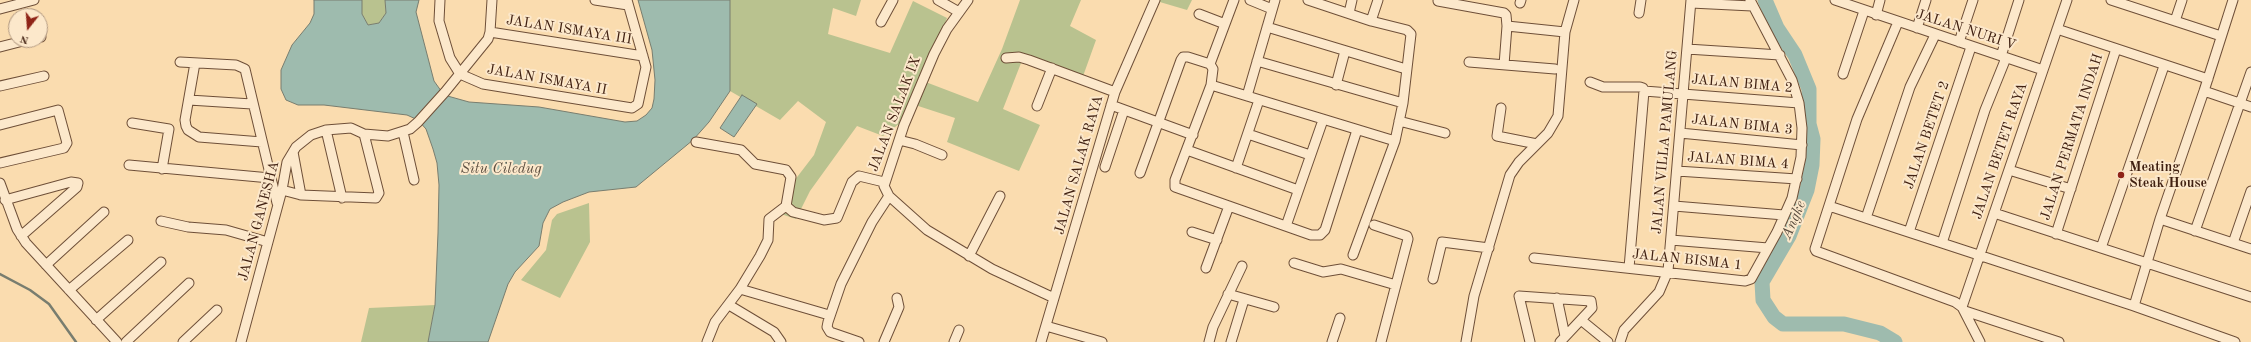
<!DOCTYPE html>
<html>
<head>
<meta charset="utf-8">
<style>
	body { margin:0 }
	#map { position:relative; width:2251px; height:342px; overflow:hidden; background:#fadcaf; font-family:"Old Standard TT",serif }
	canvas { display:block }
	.north { position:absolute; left:8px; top:8px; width:40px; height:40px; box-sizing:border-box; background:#fce8cb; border:1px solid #b19881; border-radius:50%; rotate:197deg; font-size:11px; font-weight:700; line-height:16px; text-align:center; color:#402011 }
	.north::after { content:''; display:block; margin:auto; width:14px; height:18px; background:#8f2418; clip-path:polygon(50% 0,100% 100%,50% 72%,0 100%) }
</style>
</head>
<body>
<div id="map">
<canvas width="2251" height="342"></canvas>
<div class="north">N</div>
</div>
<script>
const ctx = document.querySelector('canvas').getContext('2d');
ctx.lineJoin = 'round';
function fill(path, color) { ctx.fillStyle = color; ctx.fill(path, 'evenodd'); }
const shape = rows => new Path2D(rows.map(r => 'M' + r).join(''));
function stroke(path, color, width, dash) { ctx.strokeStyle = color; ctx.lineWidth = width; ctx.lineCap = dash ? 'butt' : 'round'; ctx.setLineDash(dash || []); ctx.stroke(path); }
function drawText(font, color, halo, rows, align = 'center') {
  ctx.font = font + ' "Old Standard TT",serif'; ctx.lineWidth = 4; ctx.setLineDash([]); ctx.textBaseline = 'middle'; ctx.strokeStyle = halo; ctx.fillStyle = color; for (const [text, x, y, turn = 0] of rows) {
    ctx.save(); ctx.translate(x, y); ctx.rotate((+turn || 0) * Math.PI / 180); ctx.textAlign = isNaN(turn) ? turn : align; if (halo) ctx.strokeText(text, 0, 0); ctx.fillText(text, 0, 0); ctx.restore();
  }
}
fill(shape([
	[362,0,385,0,386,13,379,23,368,25,362,14],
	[730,0,861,0,856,16,833,8,828,34,890,53,913,1,947,18,923,81,978,102,1002,49,1020,0,1081,0,1070,26,1096,40,1082,79,1023,58,1003,109,1040,125,1019,171,947,142,955,118,909,103,903,121,883,136,857,126,810,191,796,219,778,213,791,185,814,155,826,122,798,101,780,120,730,91],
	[1153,0,1192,0,1187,10],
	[589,203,590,242,560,298,521,280,546,250,552,220,557,214],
	[435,305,428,342,361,342,369,308]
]), '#b9c28f');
const water = shape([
	[314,0,362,0,362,14,368,25,379,23,386,13,385,0,419,0,416,12,434,81,444,95,469,102,539,107,625,122,637,121,646,115,652,108,654,99,655,80,652,50,638,0,730,0,730,91,709,122,693,140,636,187,589,192,563,202,550,209,543,223,539,246,515,272,508,284,488,342,428,342,435,305,438,233,439,185,437,163,433,149,426,129,418,120,407,115,324,105,298,105,286,100,281,89,281,70,292,45,310,23,314,14,314,0],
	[742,95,757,104,734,137,720,128,742,95]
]);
fill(water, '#9ebbae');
stroke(water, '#787d6f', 1);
stroke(shape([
	[0,274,30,290,49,304,76,342]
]), '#787d6f', 2.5);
stroke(shape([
	[1765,0,1777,28,1795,55,1809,89,1809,124,1813,139,1812,165,1807,190,1789,236,1762,282,1763,300,1774,317,1783,324,1844,324,1880,333,1895,342]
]), '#9ebbae', 15);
const minor = shape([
	[440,0,439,21,450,58,460,74,483,84,632,108,638,104,646,67,627,0],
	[595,0,628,5],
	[938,0,959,12],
	[968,0,947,29,934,54,904,125,884,186,889,196,927,230,992,269,1054,298],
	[1234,0,1210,64,1213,69,1211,85,1175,180,1175,187,1311,235,1320,235,1325,230,1357,130],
	[1250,0,1272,9],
	[1308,0,1371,21,1407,30,1411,34,1403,103,1395,141,1353,255],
	[1835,0,2043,70],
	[2111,0,2221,36],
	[1438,1,1504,13,1506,15,1507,26,1565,32],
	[1520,3,1521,0],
	[1691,3,1752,6],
	[0,9,34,0],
	[1349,13,1352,0],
	[1639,13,1641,0],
	[1199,14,1225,24],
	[1876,15,1880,0],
	[1371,21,1378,0],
	[2175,21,2182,0],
	[881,22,893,0],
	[1898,22,1857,119,1815,249,1816,251,1955,302,1962,307],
	[1267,27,1406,69],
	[1917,28,1926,0],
	[2057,29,2208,79],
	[490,32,643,56],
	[40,37,41,37],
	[1959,42,1973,0],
	[0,47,27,40],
	[1687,49,1780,55],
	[2001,56,2019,0],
	[1006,58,1019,57,1029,60,1115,92],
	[1257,61,1403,103],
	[180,62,236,65,245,69,277,203],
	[1469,62,1555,69],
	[195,63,185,120,186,126,188,130,199,137,262,142],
	[1504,65,1507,26],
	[1843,74,1864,11],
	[1590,82,1603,87,1640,87,1643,88,1644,91],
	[1211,85,1395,141],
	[1336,85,1345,51],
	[0,86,44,76],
	[2204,91,2251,107],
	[1247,96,1275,0],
	[189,100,252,104],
	[1111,105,1193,135],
	[1037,106,1052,68],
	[1501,108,1497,136,1537,144],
	[1399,121,1445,133],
	[132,123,169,129,162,169],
	[0,125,58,110,67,143,64,148,0,163],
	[326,130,342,198],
	[403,132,414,180],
	[1680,133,1802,145],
	[1248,134,1310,155],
	[899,140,915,144,942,155],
	[696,142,741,150,755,164,786,170,791,177,786,206,793,212,824,220,837,218,852,182,859,176,884,182],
	[1187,150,1298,190],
	[293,152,301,195,376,198,379,193,364,134],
	[129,165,270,178],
	[1105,167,1124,110],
	[1236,168,1259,100],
	[2009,170,2071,189],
	[1677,171,1797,179],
	[1140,173,1181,60,1183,57,1188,57,1210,64],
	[0,183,17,229,26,243,117,342],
	[282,190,301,195],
	[5,200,71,182,78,183,77,187,21,236],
	[1674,206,1784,215],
	[1829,206,2134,306,2235,342],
	[1994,213,2251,297],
	[1866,218,1910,87,1935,35],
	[2160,219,2251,249],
	[161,221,188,227,226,230,268,242],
	[1374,225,1407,236,1408,239,1381,342],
	[1286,226,1323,120],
	[2195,231,2251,72],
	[1192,232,1217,240],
	[1909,232,1971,47],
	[2056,234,2116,49],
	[1671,240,1768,248],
	[1942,243,1985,110,2006,58],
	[2233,243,2251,191],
	[2101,248,2164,66],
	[969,256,1000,196],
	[1534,258,1745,281,1751,279,1777,232,1792,198,1801,157,1802,128,1799,103,1792,80,1750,0],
	[1294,263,1323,272,1341,269,1396,285],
	[46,265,104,212],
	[1206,268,1229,206],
	[1629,268,1644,91,1799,103],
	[1433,279,1442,242,1489,248],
	[740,289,829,315],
	[69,290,128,240],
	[1228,294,1274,307],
	[1557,298,1565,336],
	[729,305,774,332,781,342],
	[2134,306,2160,219,2204,91,2233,0],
	[1965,311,2059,342],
	[96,320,161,262],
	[1581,320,1608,342],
	[1046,326,1102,342],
	[126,342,189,283],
	[183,342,217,310],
	[241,342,282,190,287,162,296,147,311,135,326,130,351,128,364,134,388,136,410,129,418,122,445,92,488,39,490,32,492,0],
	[707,342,715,322,740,289,760,256,768,240,769,219,786,206],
	[859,342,830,332,827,327,828,322,841,284,872,222,889,196],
	[884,342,899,307,897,298],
	[954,342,959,330],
	[1041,342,1115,92,1155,0],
	[1209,342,1213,327,1242,266],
	[1231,342,1243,303],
	[1332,342,1340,318],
	[1466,342,1474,296,1510,175,1519,162,1548,133,1558,116,1565,32,1574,0],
	[1530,342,1519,296,1591,301,1592,308,1560,342],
	[1620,342,1624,330,1659,292,1668,271,1691,0],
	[1980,342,1962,307,2067,0]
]);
stroke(minor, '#6e4f38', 11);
stroke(minor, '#fce8cb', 9);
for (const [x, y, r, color] of [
	[2121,175,4,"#8f2418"]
]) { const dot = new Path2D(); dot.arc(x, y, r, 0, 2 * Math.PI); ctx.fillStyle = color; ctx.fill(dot); stroke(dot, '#fce8cb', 1.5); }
drawText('14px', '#402011', '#fce8cb', [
	["JALAN ISMAYA III",569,30,9],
	["JALAN NURI V",1966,30,18],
	["JALAN ISMAYA II",547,80,10],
	["JALAN BIMA 2",1742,84,5],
	["JALAN SALAK IX",895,114,-69],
	["JALAN BIMA 3",1742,125,6],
	["JALAN BETET 2",1927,135,-71],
	["JALAN PERMATA INDAH",2072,137,-72],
	["JALAN VILLA PAMULANG",1665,142,-85],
	["JALAN BETET RAYA",2000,151,-71],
	["JALAN BIMA 4",1738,161,4],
	["JALAN SALAK RAYA",1079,165,-74],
	["JALAN GANESHA",259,221,-75],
	["JALAN BISMA 1",1687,260,6]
]);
drawText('bold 14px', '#402011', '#fce8cb', [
	["Meating",2129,167],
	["Steak House",2129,183]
], 'left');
drawText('italic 15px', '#5c4e40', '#fce8cb', [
	["Situ Ciledug",501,169],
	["Angke",1794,220,-67]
]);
</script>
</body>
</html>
